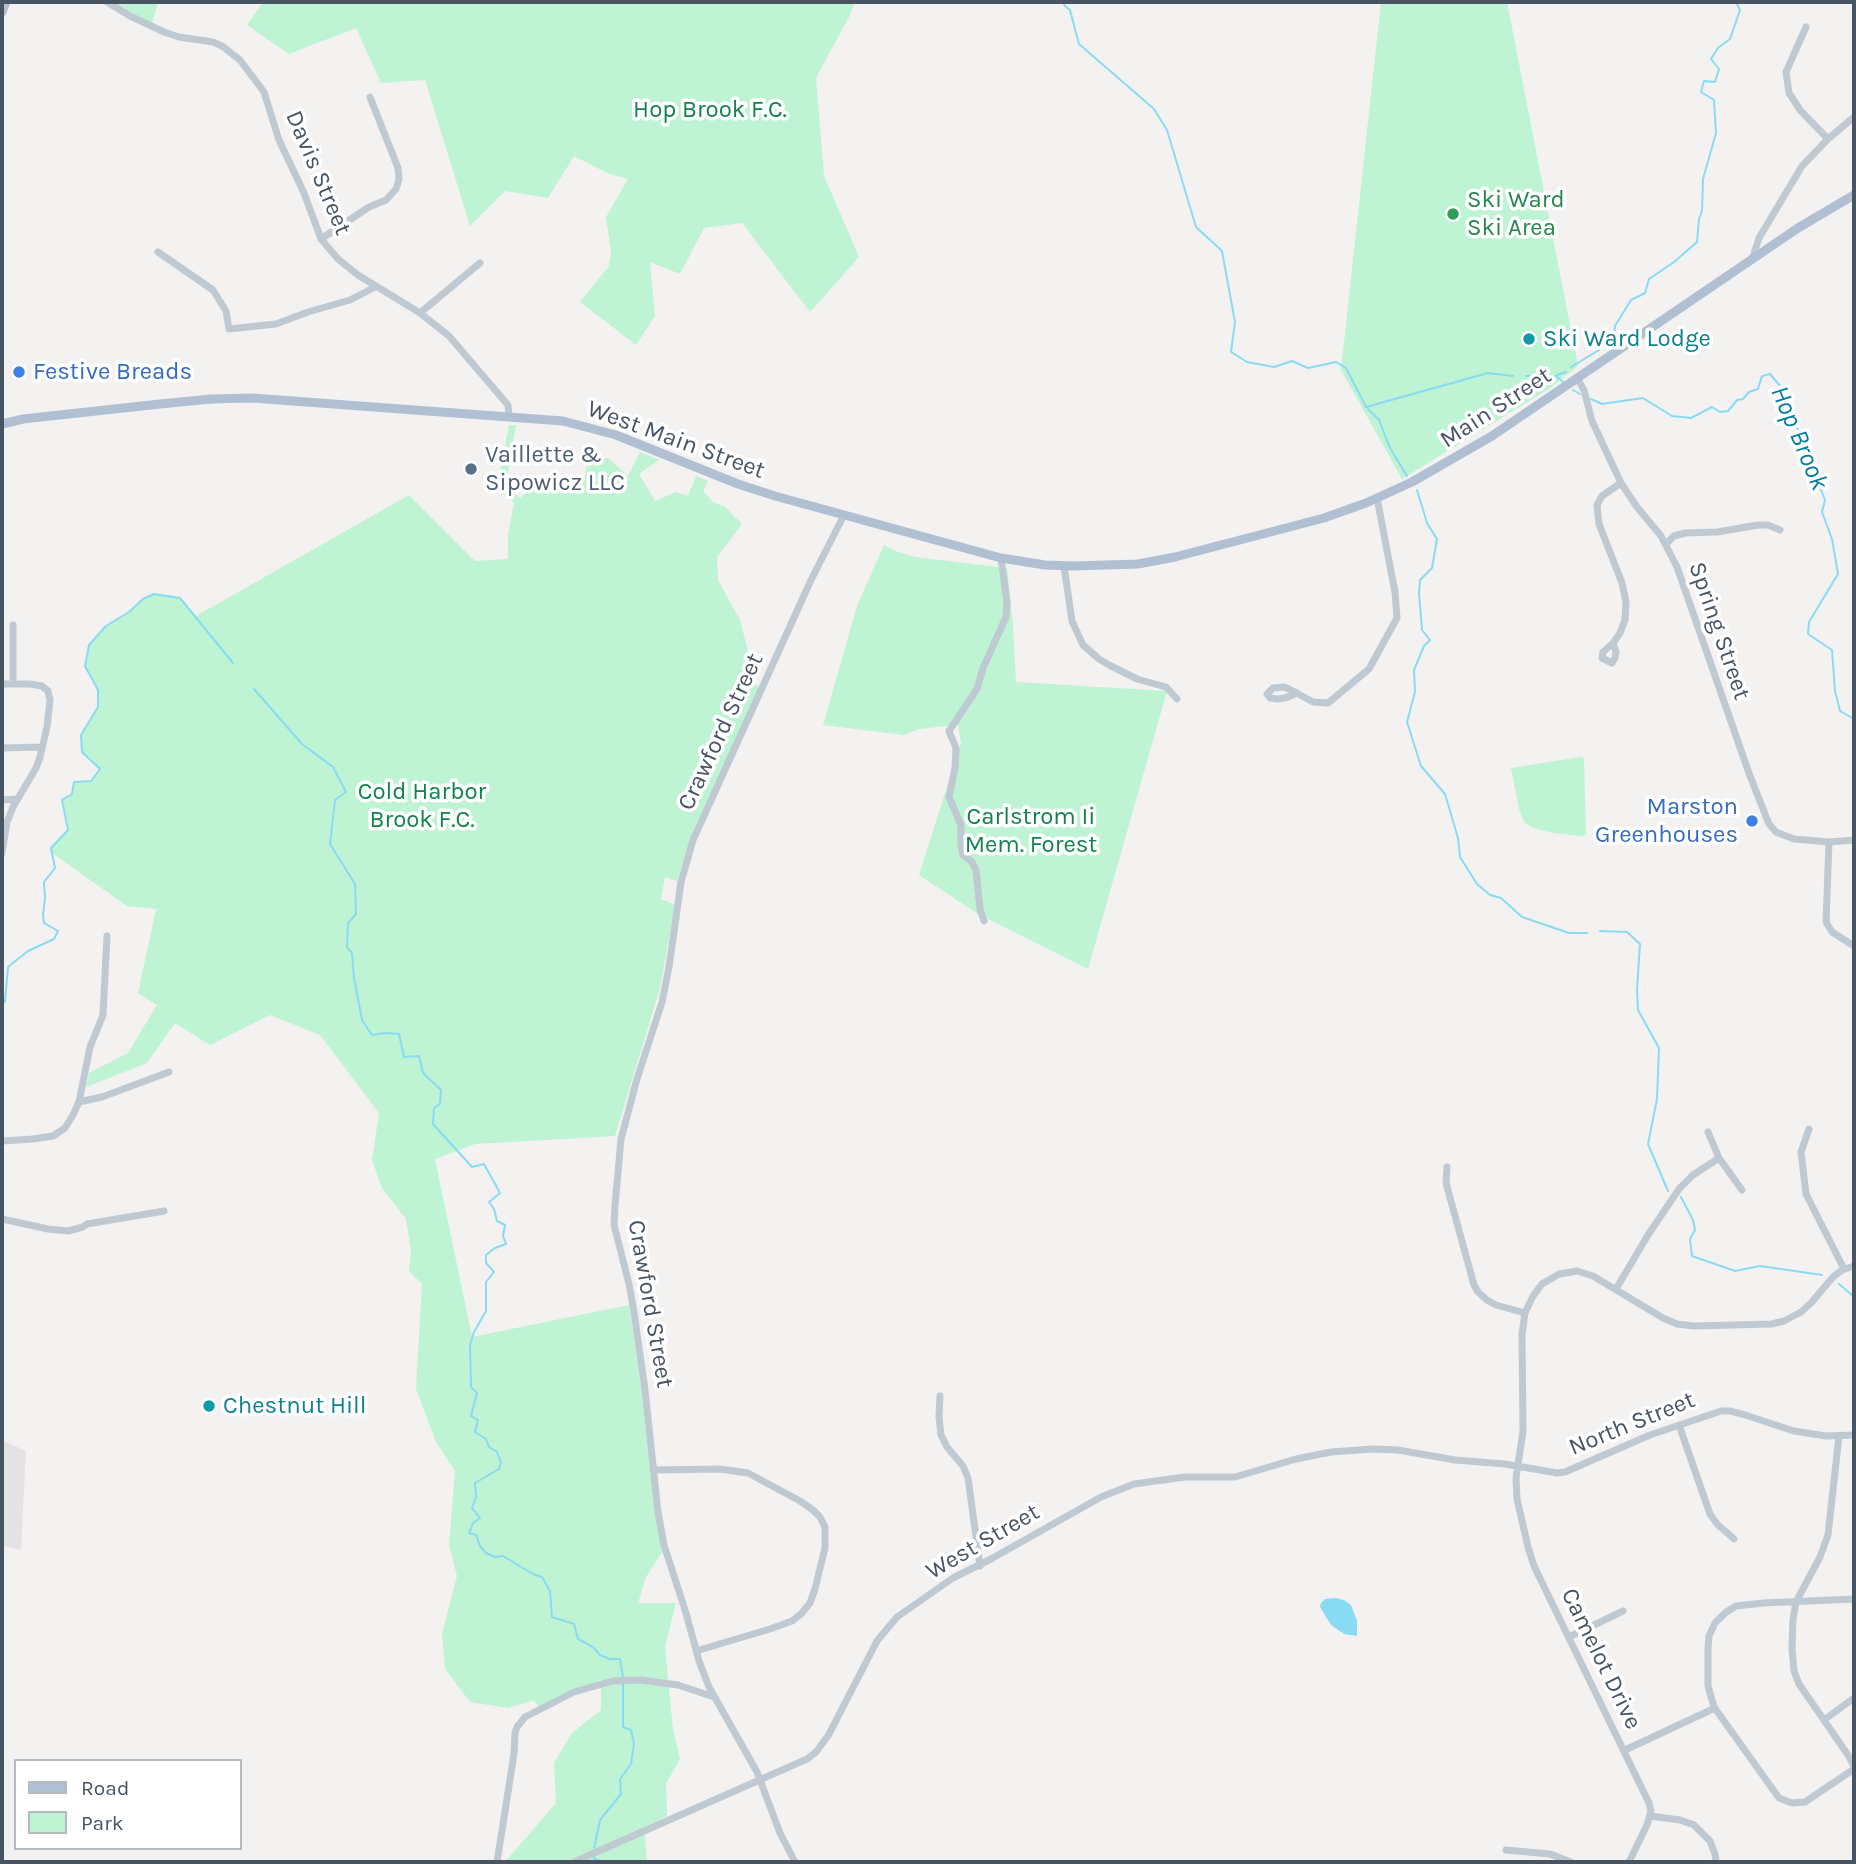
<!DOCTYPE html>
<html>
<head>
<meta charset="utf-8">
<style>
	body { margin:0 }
	#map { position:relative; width:1856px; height:1864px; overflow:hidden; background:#f4f1f1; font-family:Karla,sans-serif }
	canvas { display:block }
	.frame { position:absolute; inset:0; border:4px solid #485461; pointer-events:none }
	.legend { position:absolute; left:14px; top:1759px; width:228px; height:91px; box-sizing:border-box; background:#fff; border:2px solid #b6bbc0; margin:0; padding:9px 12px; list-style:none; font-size:21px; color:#485461 }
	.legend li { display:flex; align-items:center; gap:14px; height:35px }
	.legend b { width:35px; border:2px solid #b6bbc0 }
</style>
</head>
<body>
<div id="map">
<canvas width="1856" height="1864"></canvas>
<div class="frame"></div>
<ul class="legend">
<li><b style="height:9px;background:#b0c0d2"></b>Road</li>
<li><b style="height:19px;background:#bef3d3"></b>Park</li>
</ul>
</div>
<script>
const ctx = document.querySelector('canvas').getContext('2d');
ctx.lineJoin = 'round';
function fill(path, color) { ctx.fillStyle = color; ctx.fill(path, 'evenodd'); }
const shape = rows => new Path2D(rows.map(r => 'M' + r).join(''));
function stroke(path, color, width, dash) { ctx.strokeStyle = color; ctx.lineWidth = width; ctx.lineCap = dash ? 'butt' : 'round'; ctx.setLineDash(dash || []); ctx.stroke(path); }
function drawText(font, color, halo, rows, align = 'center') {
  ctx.font = font + ' Karla,sans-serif'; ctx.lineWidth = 7; ctx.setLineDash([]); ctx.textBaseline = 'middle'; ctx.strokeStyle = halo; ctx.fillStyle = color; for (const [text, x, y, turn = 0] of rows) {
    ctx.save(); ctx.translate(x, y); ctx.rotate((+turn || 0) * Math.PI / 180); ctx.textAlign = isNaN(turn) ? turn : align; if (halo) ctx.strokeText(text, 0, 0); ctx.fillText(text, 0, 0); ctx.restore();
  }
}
fill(shape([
	[2,1440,26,1451,21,1550,2,1546]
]), '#e5e2e3');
fill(shape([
	[112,2,158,2,152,24],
	[263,2,855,2,850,15,816,78,824,176,859,257,810,312,742,223,704,228,680,274,650,262,655,316,636,345,580,302,609,266,611,252,606,217,628,179,609,174,574,156,548,198,505,191,470,226,425,80,381,83,356,28,289,54,247,25],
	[1381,2,1507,2,1578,366,1547,390,1402,479,1341,370],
	[509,425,516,425,506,486,520,498,539,483,584,481,588,459,608,458,628,476,640,452,659,460,639,474,655,501,676,492,688,496,696,476,708,481,703,491,713,502,725,507,742,524,717,557,718,580,740,620,750,659,746,670,750,682,760,687,692,833,677,881,665,877,661,899,675,905,660,988,615,1136,475,1144,435,1159,472,1337,629,1305,640,1379,657,1526,663,1551,646,1577,638,1603,676,1603,665,1647,673,1730,680,1759,666,1784,667,1816,644,1828,647,1862,505,1862,556,1803,554,1763,572,1733,601,1710,601,1680,540,1709,534,1700,508,1708,470,1702,445,1669,442,1634,457,1576,449,1545,455,1471,436,1442,416,1389,422,1284,409,1271,411,1251,406,1219,382,1188,372,1160,379,1113,320,1035,270,1015,210,1045,175,1023,147,1063,86,1087,89,1073,128,1053,157,1005,138,993,156,909,127,906,52,853,51,848,68,830,62,800,72,794,74,782,91,781,100,769,82,752,81,735,98,707,98,690,85,666,89,645,106,626,129,612,143,599,154,594,180,598,196,616,409,495,475,561,508,559,508,535,514,503,497,488],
	[884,545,898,552,915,557,1007,568,1013,624,1016,682,1167,691,1088,969,978,914,919,875,961,743,958,725,919,729,904,735,823,725,857,606],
	[1581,757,1584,759,1586,835,1581,836,1553,833,1533,828,1524,822,1519,809,1511,768]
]), '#bef3d3');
fill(shape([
	[1336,1598,1344,1600,1351,1605,1357,1621,1357,1636,1344,1634,1331,1625,1320,1607,1321,1603,1325,1599]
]), '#89dbf3');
stroke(shape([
	[1063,2,1065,6,1070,10,1079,44,1154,109,1167,130,1196,227,1222,251,1235,322,1231,352,1247,362,1274,367,1292,361,1308,368,1336,362,1346,368,1366,407,1488,373,1513,376],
	[1571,367,1599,350,1596,341,1602,338,1614,335,1615,326,1631,300,1645,293,1649,279,1674,262,1697,242,1699,219,1702,211,1703,179,1716,133,1714,100,1701,92,1704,81,1715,82,1719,69,1711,59,1718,48,1730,39,1740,10,1736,2],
	[1557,375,1566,372],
	[1526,376,1556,376,1563,382],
	[1573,390,1580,394],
	[1591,399,1602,404,1643,398,1672,416,1691,418,1712,407,1720,412,1728,411,1737,400,1743,399,1749,392,1758,389,1762,376,1770,374,1781,387,1825,500,1822,512,1832,539,1838,574,1809,622,1808,634,1832,650,1835,691,1840,711,1854,719],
	[1368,409,1379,420,1390,448,1407,476],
	[1417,490,1427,523,1437,539,1432,568,1420,580,1419,593,1422,630,1430,640,1424,646,1414,670,1415,692,1407,722,1421,766,1445,794,1458,838,1460,857,1477,884,1490,895,1501,898,1522,917,1569,933,1587,933],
	[254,689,302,744,333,767,346,792,335,800,330,844,355,884,356,914,348,923,347,947,352,953,354,978,362,1020,372,1035,386,1033,399,1034,404,1057,419,1056,423,1073,441,1090,440,1104,434,1108,433,1124,472,1167,484,1164,500,1193,489,1202,494,1209,497,1221,505,1225,503,1236,506,1244,495,1248,486,1255,486,1263,494,1272,486,1282,486,1311,474,1332,470,1345,471,1387,477,1393,471,1416,478,1420,475,1432,486,1439,489,1447,497,1452,501,1463,499,1469,475,1483,476,1497,472,1508,480,1518,473,1523,469,1533,476,1535,480,1546,486,1553,495,1557,503,1556,533,1574,542,1577,550,1591,552,1617,574,1624,578,1639,593,1647,600,1655,610,1659,620,1659,623,1677],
	[1600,931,1627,932,1640,944,1637,990,1638,1010,1659,1048,1657,1099,1648,1144,1668,1191],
	[2,1004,5,1002,8,967,28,951,54,939,58,931,44,923,43,915,45,898,44,882,55,868,51,848,68,830,62,800,72,794,74,782,91,781,100,769,82,752,81,735,98,707,98,690,85,666,89,645,106,626,129,612,143,599,154,594,180,598,233,663],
	[1681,1197,1693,1220,1695,1230,1690,1239,1692,1256,1735,1271,1760,1266,1822,1275],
	[1839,1284,1853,1296,1854,1300],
	[594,1848,600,1820,621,1794,620,1779,631,1764,634,1744,631,1730,623,1727,623,1684],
	[594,1862,594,1858,602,1862]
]), '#89dbf3', 2);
stroke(shape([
	[107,2,130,16,164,32,179,37,213,42,222,46,240,60,264,92,279,140,304,193,321,239,338,259,358,275,420,313,449,336,508,405,509,416],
	[1806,27,1786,72,1789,93,1800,110,1828,139],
	[321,239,369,207,386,200,396,189,399,179,398,168,370,97],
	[158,252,213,290,226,311,229,329,276,324,308,312,350,300,375,287],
	[1752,260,1759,238,1802,166,1828,139,1854,117],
	[420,313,480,263],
	[1577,378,1584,390,1592,421,1621,483,1637,507,1661,536,1677,567,1750,776,1769,824,1776,832,1794,839,1829,842,1854,840],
	[1666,544,1674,536,1685,533,1717,532,1758,525,1768,525,1780,530],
	[1064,566,1072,621,1083,645,1099,659,1111,666,1137,679,1166,687,1177,699],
	[1613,643,1616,652,1615,658,1612,663,1602,658,1603,652,1613,643,1620,633,1625,620,1626,602,1622,583,1599,524,1597,505,1602,496,1621,483],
	[2,684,30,684,42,686,48,691,50,700,47,727,40,757,36,768,13,807,7,822,2,853],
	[13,684,13,625],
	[1297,693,1285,698,1277,699,1270,698,1267,694,1273,688,1284,687,1289,689,1313,702,1328,703,1369,669,1397,618,1395,592,1377,498],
	[2,748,42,747],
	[2,800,17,799],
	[1829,842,1826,922,1832,932,1854,946],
	[984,921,980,909,976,870,972,862,963,855,961,845,961,825,949,797,955,768,956,748,949,731,977,689,983,668,1006,617,1007,603,1001,558],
	[79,1102,102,1097,169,1072],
	[1809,1129,1801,1152,1806,1194,1844,1269],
	[1708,1132,1719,1158,1742,1190],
	[2,1141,33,1139,53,1136,65,1128,73,1115,79,1102,90,1047,103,1015,107,936],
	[1447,1167,1446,1183,1474,1285,1478,1292,1487,1300,1496,1305,1525,1313],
	[2,1219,48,1229,68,1231,83,1227,87,1224,164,1211],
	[1616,1289,1648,1235,1679,1189,1693,1175,1719,1158],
	[940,1396,939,1417,941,1435,947,1447,963,1466,968,1478,980,1566],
	[1679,1425,1710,1514,1717,1524,1734,1539],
	[1839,1436,1828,1535,1820,1557,1796,1602,1793,1619,1792,1649,1794,1671,1799,1684,1848,1755,1854,1766],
	[653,1470,720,1469,748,1473,800,1501,813,1510,820,1517,825,1527,825,1548,815,1589,810,1603,801,1614,792,1621,770,1629,696,1651],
	[1854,1599,1764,1603,1736,1606,1725,1613,1715,1623,1709,1636,1708,1649,1708,1686,1714,1707,1779,1798,1792,1803,1805,1802,1854,1769],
	[1569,1637,1623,1611],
	[1824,1720,1854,1698],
	[1625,1750,1715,1708],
	[1650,1816,1680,1820,1694,1825,1710,1841,1715,1854,1716,1862],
	[1506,1850,1550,1854,1571,1862],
	[497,1862,514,1754,515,1733,517,1727,525,1717,574,1692,613,1681,641,1680,678,1685,714,1697],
	[574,1862,807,1759,816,1752,828,1736,877,1641,897,1617,953,1578,991,1559,1101,1497,1134,1484,1185,1477,1235,1477,1296,1459,1331,1452,1373,1449,1398,1450,1455,1460,1505,1464,1557,1473,1565,1472,1650,1435,1721,1411,1730,1411,1742,1414,1794,1431,1826,1436,1854,1435],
	[795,1862,780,1833,757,1772,709,1687,699,1661,686,1613,664,1545,658,1512,645,1390,634,1312,629,1284,614,1225,615,1206,621,1139,637,1079,662,1002,669,967,681,882,693,840,811,580,844,515],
	[1629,1862,1647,1825,1651,1811,1649,1803,1534,1566,1528,1547,1517,1499,1516,1478,1523,1431,1522,1334,1525,1313,1533,1296,1542,1284,1559,1274,1577,1271,1593,1276,1663,1318,1677,1324,1693,1326,1772,1324,1784,1321,1801,1312,1811,1303,1833,1277,1842,1270,1854,1266]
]), '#bfc9d2', 7);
stroke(shape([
	[2,12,6,2],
	[2,424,23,419,160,404,211,399,252,398,563,421,616,435,738,484,775,496,1001,558,1045,565,1073,566,1138,564,1175,557,1324,518,1366,503,1412,482,1492,436,1798,228,1854,195]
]), '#b0c0d2', 9);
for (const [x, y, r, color] of [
	[1453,214,7,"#2e9e5b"],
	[1529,339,7,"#0f9aa8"],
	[19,372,7,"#3f7fe0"],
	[471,469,7,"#5c6f8a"],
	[1752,821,7,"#3f7fe0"],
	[209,1406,7,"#0f9aa8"]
]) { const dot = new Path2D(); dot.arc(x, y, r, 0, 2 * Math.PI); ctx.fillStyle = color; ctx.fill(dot); stroke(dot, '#fff', 2.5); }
drawText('24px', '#11834c', '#fff', [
	["Hop Brook F.C.",710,110],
	["Cold Harbor",422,792],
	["Brook F.C.",422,820],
	["Carlstrom Ii",1031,817],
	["Mem. Forest",1031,845]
]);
drawText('24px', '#485461', '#fff', [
	["Davis Street",318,173,67],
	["Main Street",1496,408,-33],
	["West Main Street",676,440,20],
	["Spring Street",1719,631,71],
	["Crawford Street",721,732,-65],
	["Crawford Street",650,1304,80],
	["North Street",1632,1424,-22],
	["West Street",983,1542,-30],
	["Camelot Drive",1601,1659,64]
]);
drawText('24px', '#27864d', '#fff', [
	["Ski Ward",1467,200],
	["Ski Area",1467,228]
], 'left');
drawText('24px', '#0d838f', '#fff', [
	["Ski Ward Lodge",1543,339],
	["Chestnut Hill",223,1406]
], 'left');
drawText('24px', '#366cbe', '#fff', [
	["Festive Breads",33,372],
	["Marston",1738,807,"right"],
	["Greenhouses",1738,835,"right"]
], 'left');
drawText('24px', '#4e5e75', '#fff', [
	["Vaillette &",485,455],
	["Sipowicz LLC",485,483]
], 'left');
drawText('italic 26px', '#047da0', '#fff', [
	["Hop Brook",1799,438,67]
]);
</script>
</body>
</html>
